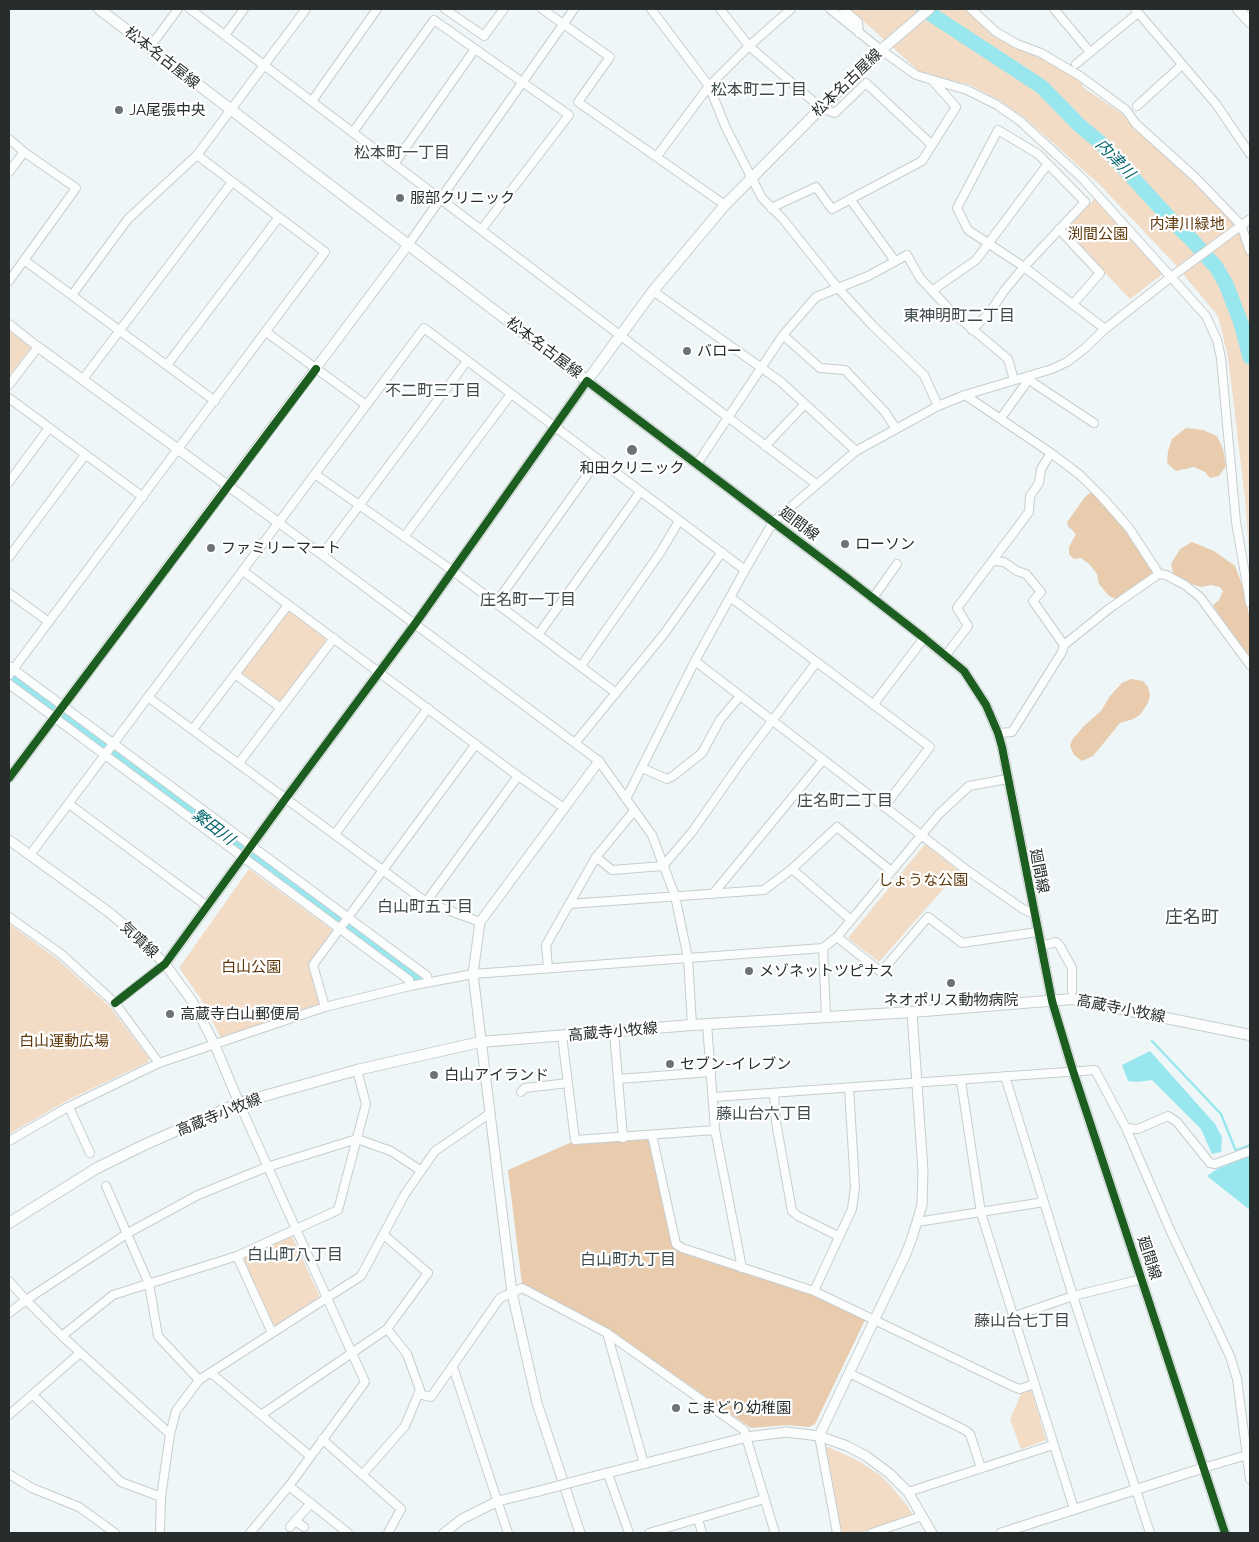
<!DOCTYPE html>
<html>
<head>
<meta charset="utf-8">
<style>
	body { margin:0 }
	#map { position:relative; width:1259px; height:1542px; overflow:hidden; background:#eef6f7; font-family:Raleway,sans-serif }
	canvas { display:block }
	.frame { position:absolute; inset:0; border:10px solid #272d2d; pointer-events:none }
</style>
</head>
<body>
<div id="map">
<canvas width="1259" height="1542"></canvas>
<div class="frame"></div>
</div>
<script>
const ctx = document.querySelector('canvas').getContext('2d');
ctx.lineJoin = 'round';
function fill(path, color) { ctx.fillStyle = color; ctx.fill(path, 'evenodd'); }
const shape = rows => new Path2D(rows.map(r => 'M' + r).join(''));
function stroke(path, color, width, dash) { ctx.strokeStyle = color; ctx.lineWidth = width; ctx.lineCap = dash ? 'butt' : 'round'; ctx.setLineDash(dash || []); ctx.stroke(path); }
function drawText(font, color, halo, rows, align = 'center') {
  ctx.font = font + ' Raleway,"Noto Sans JP",sans-serif'; ctx.lineWidth = 4.5; ctx.setLineDash([]); ctx.textBaseline = 'middle'; ctx.strokeStyle = halo; ctx.fillStyle = color; for (const [text, x, y, turn = 0] of rows) {
    ctx.save(); ctx.translate(x, y); ctx.rotate((+turn || 0) * Math.PI / 180); ctx.textAlign = isNaN(turn) ? turn : align; if (halo) ctx.strokeText(text, 0, 0); ctx.fillText(text, 0, 0); ctx.restore();
  }
}
fill(shape([
	[850,9,967,9,976,16,993,35,1044,58,1079,80,1084,88,1121,113,1190,175,1236,223,1250,258,1250,567,1245,498,1228,357,1218,316,1173,262,1099,184,1026,119,999,100,970,85,921,73],
	[1095,198,1164,273,1130,299,1065,231],
	[9,328,30,343,31,348,9,376],
	[291,611,326,637,326,641,281,701,277,702,242,676,241,672,286,612],
	[925,844,959,871,879,962,848,938],
	[249,869,335,932,310,966,321,1006,221,1038,201,999,179,968],
	[9,924,56,958,110,1007,149,1058,148,1062,68,1100,9,1134],
	[290,1236,293,1238,319,1295,318,1298,276,1326,272,1324,244,1260,245,1256],
	[1031,1389,1046,1440,1021,1449,1010,1419,1022,1392],
	[828,1447,857,1460,880,1475,890,1485,906,1504,912,1513,910,1517,860,1533,841,1533,824,1449]
]), '#f2dcc5');
fill(shape([
	[1186,428,1203,430,1217,436,1223,449,1226,466,1219,476,1210,478,1205,472,1194,467,1176,471,1167,463,1168,451,1172,439],
	[1091,492,1098,498,1126,529,1153,572,1135,586,1116,599,1109,596,1099,584,1097,574,1090,565,1081,558,1074,559,1069,554,1069,547,1076,534,1068,526,1067,522,1085,497],
	[1192,542,1214,551,1235,566,1242,585,1250,619,1250,658,1221,618,1213,605,1219,600,1223,591,1220,587,1211,585,1201,587,1185,582,1173,573,1171,564,1180,549],
	[1131,679,1143,681,1148,687,1150,695,1148,703,1140,715,1133,719,1120,723,1093,756,1082,761,1074,755,1070,746,1072,740,1084,726,1101,711,1110,696,1122,683],
	[647,1139,650,1141,673,1247,677,1251,812,1295,865,1320,815,1424,809,1427,787,1425,751,1428,608,1329,522,1284,508,1170,572,1142,575,1144]
]), '#e8ccad');
fill(shape([
	[1150,1051,1215,1124,1222,1137,1221,1152,1212,1154,1201,1129,1152,1080,1138,1082,1128,1081,1122,1065],
	[1250,1155,1250,1210,1207,1176,1217,1169]
]), '#99e7ee');
stroke(shape([
	[1152,1041,1221,1114,1235,1149,1238,1150,1250,1145]
]), '#99e7ee', 2.5);
stroke(shape([
	[923,9,1042,87,1079,125,1102,144,1174,223,1191,239,1216,267,1226,284,1241,323,1250,357],
	[9,675,416,978]
]), '#99e7ee', 15);
const minor = shape([
	[190,9,816,484],
	[445,9,484,36,504,9],
	[542,9,610,57,578,102,725,205],
	[651,9,709,86,726,128,762,198,782,218,838,288,873,326,924,375,938,406],
	[720,9,749,46,821,108,835,113,866,83,932,145],
	[830,9,881,50,916,75,967,90,997,105,1020,121,1082,178,1206,316,1217,340,1221,358,1236,522,1250,603],
	[843,9,858,22,859,33],
	[971,9,996,32,1017,44,1041,53,1080,76,1126,110,1136,124,1196,178,1241,225,1250,251],
	[1054,9,1090,52],
	[1135,9,1216,104,1250,154],
	[225,35,244,9],
	[150,47,178,9],
	[1076,64,1138,13],
	[312,101,377,9],
	[1137,106,1182,65],
	[353,132,434,20,569,115,481,230],
	[9,139,24,152,76,188,9,281],
	[657,156,709,86,749,46,791,9],
	[394,164,475,49],
	[9,172,24,152],
	[850,199,895,261],
	[771,208,816,187,832,209,922,161,956,107,933,81],
	[1059,229,1100,273,1073,304],
	[408,245,574,9],
	[24,260,215,401],
	[933,290,976,260,1047,165],
	[653,291,780,381,856,451],
	[72,295,128,219,197,155,306,9],
	[9,324,38,347,9,385],
	[972,330,990,312,1004,291,1024,267,1085,202,1038,154,998,130,957,208,968,230,1024,267,1105,329],
	[266,332,366,405],
	[783,335,820,368,845,370,885,412,896,429],
	[167,365,279,217],
	[1028,376,1029,379,1035,384,1094,423],
	[83,379,232,182],
	[965,395,1051,453,1080,475,1101,496,1129,528,1159,574,1166,575,1185,585,1200,597,1250,665],
	[9,398,143,497],
	[1001,418,1029,379],
	[765,446,805,404],
	[697,464,783,335,816,297,868,276,907,255,920,278,952,312,1008,359,1014,380],
	[315,474,453,571,616,693],
	[9,482,49,428],
	[279,523,599,761,652,835,675,896,688,958,692,1025],
	[404,537,511,394],
	[322,555,467,361],
	[9,557,85,455],
	[994,561,1004,562,1017,571,1026,574,1041,592,1033,601,1064,645],
	[243,571,518,776,564,808],
	[9,593,49,622],
	[730,597,930,747,884,807],
	[873,598,897,564],
	[496,603,598,460],
	[538,635,640,492],
	[945,656,968,626,957,608,1029,512,1030,496,1039,483,1041,469,1051,453],
	[695,661,964,868,1023,909,1034,914],
	[9,666,427,976,428,982],
	[581,666,660,553,679,521],
	[235,674,281,708],
	[9,675,325,252,197,155],
	[9,684,409,980,410,986],
	[148,697,426,902,480,922],
	[873,705,924,638],
	[193,729,288,605],
	[998,733,1012,732,1062,652,1064,645,1110,608,1159,574],
	[575,743,664,634,722,552],
	[239,763,334,638],
	[642,768,667,779,673,776,702,753,720,720,740,696],
	[626,799,695,661,745,570,773,522,856,451,938,406,965,395,1052,369,1067,362,1084,349,1105,329,1171,277,1250,219],
	[69,804,207,906],
	[335,834,428,708],
	[30,855,424,328,745,570],
	[596,857,612,870,663,866,692,832,741,762,816,663],
	[792,869,851,920],
	[713,894,823,760],
	[426,902,518,776],
	[569,904,764,890,792,869,837,827,891,871],
	[9,917,60,953,115,1003,159,1063],
	[837,937,881,972,928,917,962,943,1037,932],
	[1040,946,1056,942,1060,946,1072,968,1072,991],
	[823,948,826,1016],
	[548,968,546,945,596,857,634,811],
	[115,1003,165,964],
	[325,1007,313,965,476,744],
	[707,1024,715,1130,742,1268],
	[614,1032,623,1138],
	[562,1036,575,1140,715,1130],
	[1005,1076,1073,1296,1150,1533],
	[618,1079,711,1072],
	[961,1081,981,1213,1074,1509],
	[521,1092,525,1088,568,1083],
	[774,1094,776,1122,792,1211,798,1216,838,1236],
	[714,1097,1095,1070,1126,1128,1171,1232,1230,1356,1237,1379,1250,1479],
	[239,1103,365,1382,289,1486,250,1533],
	[69,1107,90,1153],
	[1126,1128,1138,1129,1168,1116,1177,1122,1210,1163,1215,1164,1250,1151],
	[652,1135,676,1244,682,1248,814,1291,1014,1387,1020,1389,1034,1384],
	[9,1141,68,1107,159,1063,325,1007,410,986,473,974,823,948,837,937,939,814,969,786,1007,779],
	[106,1186,149,1284,158,1336,199,1380],
	[917,1222,1044,1202],
	[237,1256,272,1333],
	[9,1281,26,1300,62,1336,170,1434],
	[814,1291,852,1209,855,1187,849,1088],
	[9,1313,26,1300,128,1233,198,1195,267,1167,357,1139,391,1151,420,1170],
	[1015,1316,1073,1296,1142,1279],
	[607,1333,644,1464],
	[62,1336,113,1295,237,1256,338,1210,366,1104,357,1070],
	[453,1367,508,1533],
	[211,1373,310,1456],
	[849,1373,965,1430,970,1434,981,1468],
	[418,1394,431,1397,500,1298,522,1288,607,1333,744,1430,775,1533],
	[33,1395,121,1482,161,1497],
	[9,1415,80,1353],
	[261,1415,387,1329,428,1273,384,1235],
	[819,1436,837,1533],
	[322,1439,401,1509,388,1533],
	[1203,1468,1247,1455],
	[9,1474,32,1488,79,1507,115,1533],
	[608,1474,629,1533],
	[362,1475,405,1426,420,1390,407,1354,387,1329],
	[289,1486,348,1533],
	[908,1492,1053,1445],
	[698,1519,702,1533],
	[295,1521,304,1527],
	[290,1527,311,1503],
	[160,1533,161,1497,170,1434,176,1411,199,1380,361,1276,405,1194,435,1151,489,1114],
	[649,1533,764,1499],
	[872,1533,922,1516]
]);
const tertiary = shape([
	[38,347,279,523],
	[9,778,408,245],
	[9,840,110,913,138,937,165,964,192,1001,214,1043,239,1103],
	[165,964,286,798,415,624,587,381,847,578,924,638,964,671,986,705,998,733,1002,747,1052,1001,1073,1071,1225,1533],
	[819,1436,905,1256,912,1238,922,1205,923,1171,912,1012],
	[588,1478,747,1437,786,1432,819,1436,847,1446,866,1456,889,1473,908,1492,932,1533],
	[444,1533,462,1519,498,1501,539,1491],
	[580,1533,537,1403,512,1293,473,974,480,922,599,761],
	[1001,1533,1203,1468]
]);
const secondary = shape([
	[99,9,587,381,653,291,725,205,821,108,881,50,929,9],
	[1238,9,1250,22],
	[9,1223,97,1168,144,1145,239,1103,357,1070,480,1042,692,1025,912,1012,1072,999,1250,1035]
]);
stroke(minor, '#c7cdce', 10);
stroke(tertiary, '#c7cdce', 11);
stroke(secondary, '#c7cdce', 12);
stroke(minor, '#fcfefe', 8);
stroke(tertiary, '#fcfefe', 9);
stroke(secondary, '#fcfefe', 10);
const tertiaryBridge = shape([
	[539,1491,588,1478]
]);
stroke(tertiaryBridge, '#c7cdce', 11, []);
stroke(tertiaryBridge, '#fcfefe', 9);
stroke(shape([
	[9,778,316,369],
	[115,1003,165,964,286,798,415,624,587,381,847,578,924,638,964,671,986,705,998,733,1002,747,1052,1001,1073,1071,1225,1533]
]), '#1b5e20', 8);
for (const [x, y, r, color] of [
	[119,110,5,"#6d7374"],
	[400,198,5,"#6d7374"],
	[687,351,5,"#6d7374"],
	[632,450,6,"#6d7374"],
	[845,544,5,"#6d7374"],
	[211,548,5,"#6d7374"],
	[749,971,5,"#6d7374"],
	[951,983,5,"#6d7374"],
	[170,1014,5,"#6d7374"],
	[670,1064,5,"#6d7374"],
	[434,1075,5,"#6d7374"],
	[676,1408,5,"#6d7374"]
]) { const dot = new Path2D(); dot.arc(x, y, r, 0, 2 * Math.PI); ctx.fillStyle = color; ctx.fill(dot); stroke(dot, '#fff', 2); }
drawText('15px', '#272d2d', '#fff', [
	["松本名古屋線",162,58,38],
	["松本名古屋線",847,83,-44],
	["松本名古屋線",544,348,37],
	["廻間線",799,524,37],
	["廻間線",1039,871,79],
	["気噴線",139,940,43],
	["高蔵寺小牧線",1121,1009,11],
	["高蔵寺小牧線",613,1032,-5],
	["高蔵寺小牧線",219,1115,-22],
	["廻間線",1149,1258,72]
]);
drawText('15px', '#272d2d', '#fff', [
	["JA尾張中央",129,110],
	["服部クリニック",410,198],
	["バロー",697,351],
	["和田クリニック",632,468,"center"],
	["ローソン",855,544],
	["ファミリーマート",221,548],
	["メゾネットツピナス",759,971],
	["ネオポリス動物病院",951,1000,"center"],
	["高蔵寺白山郵便局",180,1014],
	["セブン-イレブン",680,1064],
	["白山アイランド",444,1075],
	["こまどり幼稚園",686,1408]
], 'left');
drawText('15px', '#5d370a', '#fff', [
	["内津川緑地",1187,224],
	["渕間公園",1098,234],
	["しょうな公園",923,880],
	["白山公園",251,967],
	["白山運動広場",64,1041]
]);
drawText('16px', '#3e4a4b', '#fff', [
	["松本町二丁目",759,90],
	["松本町一丁目",402,153],
	["東神明町二丁目",959,316],
	["不二町三丁目",433,391],
	["庄名町一丁目",528,600],
	["庄名町二丁目",845,801],
	["白山町五丁目",425,907],
	["藤山台六丁目",764,1114],
	["白山町八丁目",295,1255],
	["白山町九丁目",628,1260],
	["藤山台七丁目",1022,1321]
]);
drawText('italic 16px', '#00636a', '#fff', [
	["内津川",1115,159,46],
	["繁田川",213,827,37]
]);
drawText('18px', '#3e4a4b', '#fff', [
	["庄名町",1192,918]
]);
</script>
</body>
</html>
